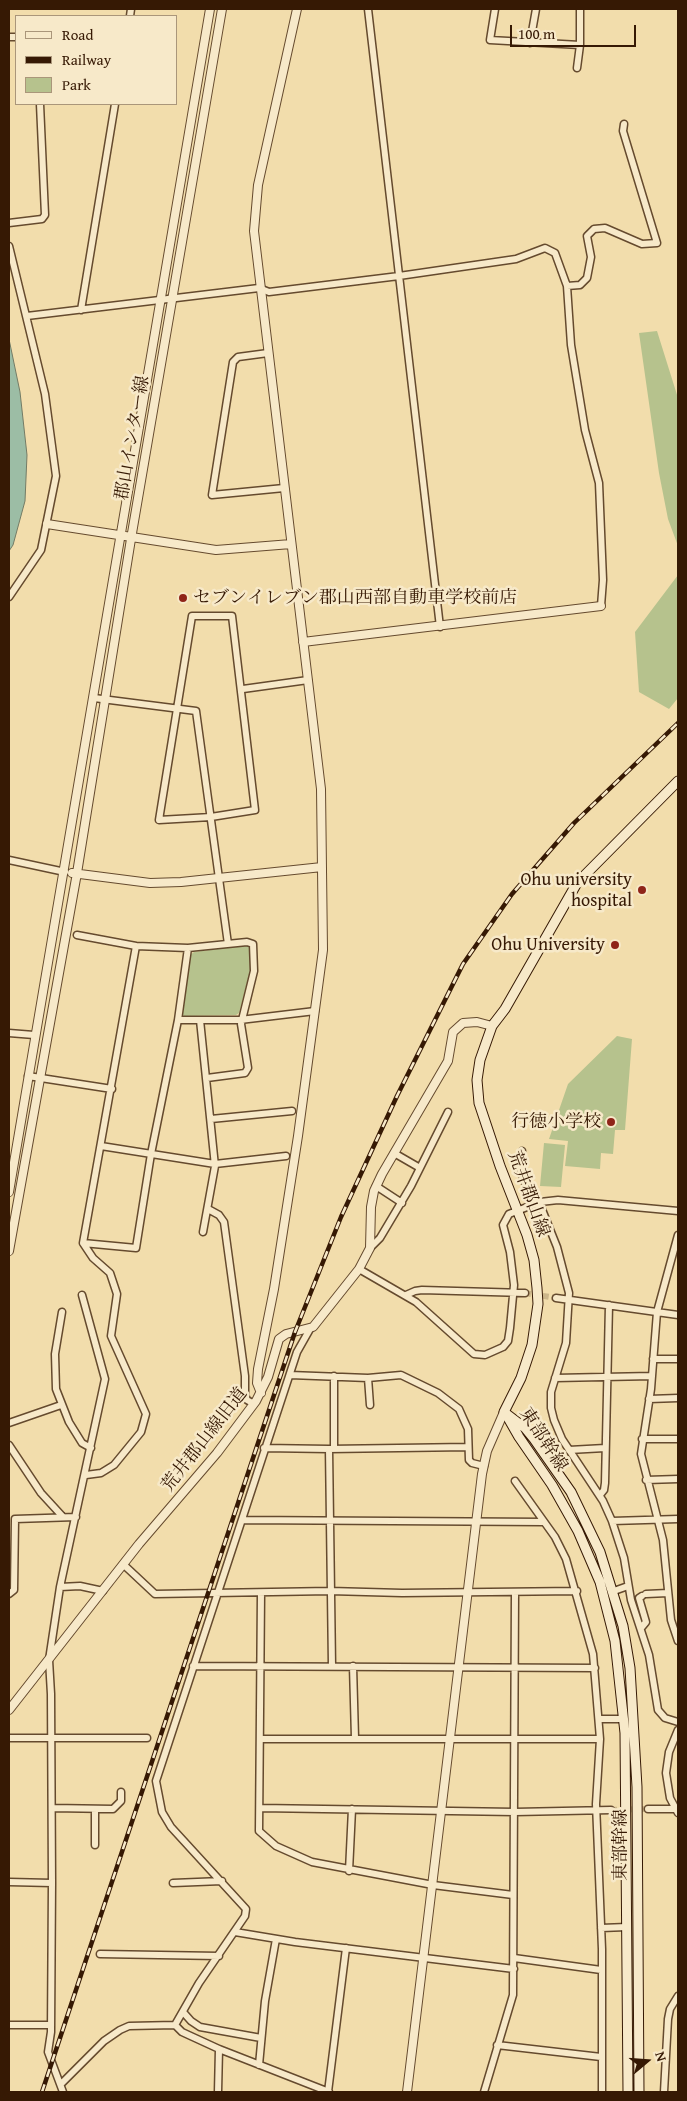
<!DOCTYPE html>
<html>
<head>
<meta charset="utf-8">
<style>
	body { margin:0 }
	#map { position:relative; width:687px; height:2101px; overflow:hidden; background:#f2ddac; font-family:"Gentium Book Plus",serif }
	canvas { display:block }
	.frame { position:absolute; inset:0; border:10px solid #361904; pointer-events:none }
	.legend { position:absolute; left:15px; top:15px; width:162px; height:90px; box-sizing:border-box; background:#f7e9c9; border:1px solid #aa967a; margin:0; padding:6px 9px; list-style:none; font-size:15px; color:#361904 }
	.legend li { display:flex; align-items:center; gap:10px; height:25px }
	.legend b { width:25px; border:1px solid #aa967a }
	.north { position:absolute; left:622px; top:2036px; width:50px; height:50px; -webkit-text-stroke:4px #f7e9c9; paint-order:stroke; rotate:72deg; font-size:14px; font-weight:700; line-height:20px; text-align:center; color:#361904 }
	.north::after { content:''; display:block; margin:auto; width:18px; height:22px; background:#361904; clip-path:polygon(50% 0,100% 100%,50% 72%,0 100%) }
	.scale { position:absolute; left:510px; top:25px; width:126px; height:22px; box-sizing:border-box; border:2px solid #361904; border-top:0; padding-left:6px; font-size:15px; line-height:18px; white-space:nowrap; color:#361904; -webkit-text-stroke:4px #f7e9c9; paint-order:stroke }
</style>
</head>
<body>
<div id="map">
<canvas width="687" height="2101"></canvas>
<div class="frame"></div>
<ul class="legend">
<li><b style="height:6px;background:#f7e9c9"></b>Road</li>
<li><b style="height:6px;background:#361904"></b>Railway</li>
<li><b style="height:14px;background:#b6c28d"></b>Park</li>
</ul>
<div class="north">N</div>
<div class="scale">100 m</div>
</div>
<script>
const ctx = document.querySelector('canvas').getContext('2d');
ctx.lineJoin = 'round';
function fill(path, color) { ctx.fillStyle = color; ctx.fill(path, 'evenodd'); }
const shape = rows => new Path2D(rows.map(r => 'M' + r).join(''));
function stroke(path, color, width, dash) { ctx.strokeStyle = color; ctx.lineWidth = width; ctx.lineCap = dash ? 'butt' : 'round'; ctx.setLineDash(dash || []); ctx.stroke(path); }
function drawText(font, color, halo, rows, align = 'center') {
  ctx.font = font + ' "Gentium Book Plus","Noto Serif JP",serif'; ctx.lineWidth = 5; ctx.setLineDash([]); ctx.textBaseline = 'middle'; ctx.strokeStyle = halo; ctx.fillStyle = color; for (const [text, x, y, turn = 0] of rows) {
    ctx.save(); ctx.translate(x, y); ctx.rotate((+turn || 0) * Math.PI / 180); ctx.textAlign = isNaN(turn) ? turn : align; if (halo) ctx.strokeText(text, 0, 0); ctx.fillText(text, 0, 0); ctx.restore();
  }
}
fill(shape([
	[657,331,678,398,678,546,668,519,659,473,639,333],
	[678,575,678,698,669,709,639,692,635,632],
	[247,945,251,949,250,971,239,1013,236,1015,184,1016,181,1013,190,955,194,952],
	[617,1036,632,1039,625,1130,615,1130,613,1154,601,1153,600,1169,565,1166,568,1141,549,1139,568,1084],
	[544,1143,565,1145,561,1187,540,1186]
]), '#b6c28d');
const water = shape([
	[9,339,20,392,27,455,25,501,13,545,9,551,9,339]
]);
fill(water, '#9cbda5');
stroke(water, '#737b65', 1);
stroke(shape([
	[525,1293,556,1298],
	[611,1810,648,1809]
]), '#ccb68a', 6, [6, 3]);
const minor = shape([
	[368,9,440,627],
	[495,9,490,40,580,45],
	[130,16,131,9],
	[9,37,16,37],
	[530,43,536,9],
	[577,68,580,45,580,9],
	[9,223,42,219,45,215,40,104],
	[9,246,45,394,56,476,41,550,9,597],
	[567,286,580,285,587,278,591,257,587,236,594,229,605,228,642,244,657,243,623,131,624,124],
	[81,310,115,104],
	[27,316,259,288,269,292,399,276,516,259,545,248,555,253,567,286,571,345,585,430,599,483,603,580,601,606],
	[268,353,238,357,233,362,212,495,284,488],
	[192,616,232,616,255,810,211,817,159,820,192,616],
	[243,689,308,680],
	[94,698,196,711,228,944],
	[9,860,65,872],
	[77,935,136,946],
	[178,1020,188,948,247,942,253,944,254,971,241,1024,248,1068,245,1073,207,1078],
	[200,1020,215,1166,203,1232],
	[9,1033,34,1035],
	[28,1076,112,1089],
	[211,1119,292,1111],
	[101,1146,215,1164,286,1156],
	[522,1151,521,1173,532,1200,541,1207,557,1247,569,1293,566,1343,551,1392,551,1408,554,1420,562,1439,603,1501,612,1521,624,1558,631,1600,649,1655,658,1710,665,1718,678,1722],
	[394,1153,420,1168],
	[376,1186,402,1203],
	[208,1209,219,1215,224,1222,245,1376,245,1395,247,1400,254,1404],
	[678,1235,657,1312,651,1389,641,1454,663,1540,671,1620,678,1641],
	[83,1243,136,1248,151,1154,178,1020,240,1020,315,1011],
	[370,1248,380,1238,411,1186,448,1112],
	[359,1269,416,1302,474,1354,485,1355,503,1347,508,1341,510,1328,514,1285,510,1252,503,1225,509,1214,540,1202,558,1200,678,1211],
	[406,1295,415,1291,422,1290,525,1293],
	[556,1298,678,1315],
	[62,1312,55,1354,56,1389,69,1422,82,1443,91,1448],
	[653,1359,678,1359],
	[290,1375,368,1378,401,1375,438,1393,459,1409,468,1429,469,1460,472,1463,484,1466],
	[368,1378,370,1405],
	[555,1378,652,1376],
	[649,1399,678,1398],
	[9,1423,61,1405],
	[642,1439,678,1439],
	[9,1445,41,1493,63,1517],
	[264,1448,329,1449,468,1447],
	[329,1449,332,1666],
	[334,1449,334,1376],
	[569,1450,605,1448],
	[86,1475,101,1473,114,1465,141,1432,146,1414,111,1336,117,1294,110,1273,93,1258,83,1243,136,946,188,948],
	[646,1480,678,1479],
	[515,1481,555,1537,566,1559,593,1654,600,1739,596,1804,602,1949,602,2092],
	[600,1495,604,1490,605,1483,609,1305],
	[242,1520,544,1522],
	[612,1521,678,1519],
	[124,1565,155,1594,330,1591,402,1593,577,1591],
	[60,1587,80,1586,103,1591],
	[614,1591,628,1586],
	[261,1593,259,1831,276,1846,312,1862,433,1885,513,1895],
	[9,1594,14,1590,15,1519,76,1517],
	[646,1594,668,1593],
	[641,1628,646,1622,639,1598,642,1596],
	[193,1666,595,1668],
	[353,1666,355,1738],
	[599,1719,624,1719],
	[678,1730,669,1752,666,1773,670,1798,678,1813],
	[9,1738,147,1738],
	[261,1739,600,1739],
	[52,1808,113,1809,121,1801,121,1792],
	[260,1808,515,1812,611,1810],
	[95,1809,95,1845],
	[648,1809,675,1809],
	[349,1871,352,1809],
	[9,1882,52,1883],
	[173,1883,222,1881],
	[601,1928,627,1927],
	[235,1932,295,1942,514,1969],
	[100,1954,219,1956],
	[514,1958,601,1970],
	[183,2012,191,2021,200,2027,261,2038],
	[9,2025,50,2025],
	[175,2025,182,2032,219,2049,329,2092],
	[497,2045,601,2057],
	[259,2065,265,2001,276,1939],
	[61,2084,104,2041,120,2030,129,2026,175,2025,199,1983,245,1916,246,1909,171,1827,162,1812,156,1781,297,1352,310,1329],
	[63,2092,48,2052,51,2032,52,1883,51,1694,49,1660,60,1587,105,1379,82,1295],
	[218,2092,219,2049],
	[328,2092,346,1948],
	[484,2092,513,1995,515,1593],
	[664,2092,668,2019,670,2009,678,1996]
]);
const tertiary = shape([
	[47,524,216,550,291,544],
	[303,642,601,606],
	[72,873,150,883,181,882,322,867],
	[9,1192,210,9],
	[9,1251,77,873,131,539,222,9],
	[261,1393,257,1383,258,1369,274,1289,298,1136,323,950,321,789,254,231,258,185,297,9],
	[9,1710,139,1544,217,1453,256,1401,268,1377,279,1339,286,1334,313,1327,359,1269,370,1248,371,1207,374,1191,382,1174,448,1061,453,1032,463,1023,477,1022,492,1026],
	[407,2092,482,1474,487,1451,504,1412]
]);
const secondary = shape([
	[504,1412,525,1428,534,1439,571,1492,600,1552,623,1626,630,1668,637,1787,639,2092],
	[504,1412,521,1378,532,1345,538,1304,537,1288,534,1260,527,1235,500,1166,479,1103,477,1080,480,1060,492,1026,505,1009,577,883,678,781],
	[507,1416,519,1437,552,1485,578,1531,600,1582,615,1641,625,1733,628,2092]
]);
stroke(minor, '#654a2e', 9);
stroke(tertiary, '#654a2e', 10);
stroke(secondary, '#361904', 11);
stroke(minor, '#f7e9c9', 6);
stroke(tertiary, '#f7e9c9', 8);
stroke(secondary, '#f7e9c9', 9);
const rail = shape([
	[42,2092,295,1332,341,1217,397,1096,463,964,512,894,574,823,678,723]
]);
stroke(rail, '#361904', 4.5);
stroke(rail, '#f7e9c9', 2.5, [8]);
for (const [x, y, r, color] of [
	[183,598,5,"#8f2418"],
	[642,890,5,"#8f2418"],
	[615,945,5,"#8f2418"],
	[611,1122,5,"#8f2418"]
]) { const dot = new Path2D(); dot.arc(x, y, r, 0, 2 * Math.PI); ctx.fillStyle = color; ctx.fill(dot); stroke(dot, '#f7e9c9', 2); }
drawText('18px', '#361904', '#f7e9c9', [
	["郡山インター線",133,438,-80],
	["荒井郡山線",528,1194,70],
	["荒井郡山線旧道",205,1440,-52],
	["東部幹線",543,1440,57],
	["東部幹線",621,1845,-90]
]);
drawText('18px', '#361904', '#f7e9c9', [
	["セブンイレブン郡山西部自動車学校前店",193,598,"left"],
	["Ohu university",632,880],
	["hospital",632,901],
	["Ohu University",605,945],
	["行徳小学校",601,1122]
], 'right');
</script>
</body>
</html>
